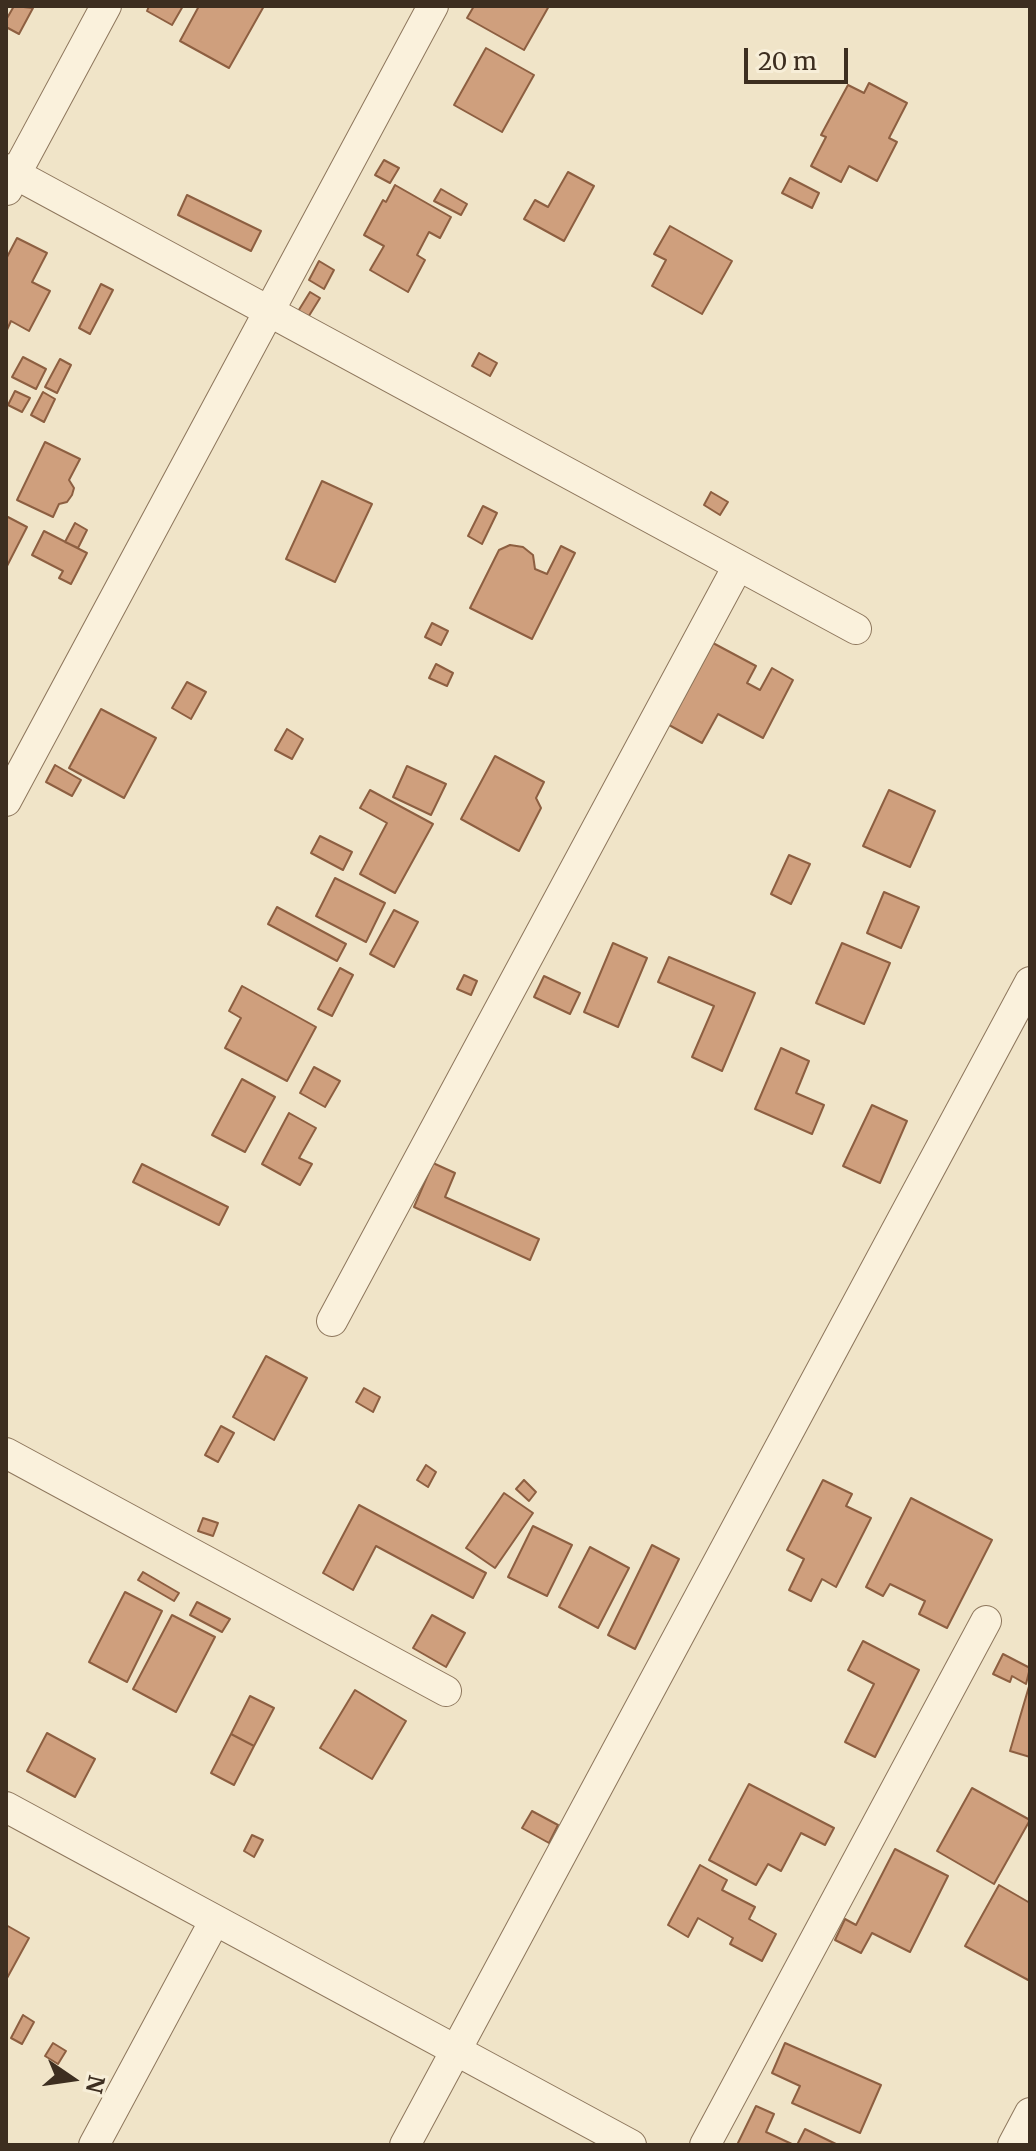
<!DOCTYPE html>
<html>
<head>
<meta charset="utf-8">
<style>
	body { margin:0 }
	#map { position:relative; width:1036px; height:2151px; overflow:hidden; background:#f0e4c8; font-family:Merriweather,serif }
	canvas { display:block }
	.frame { position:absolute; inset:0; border:8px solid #3d2e20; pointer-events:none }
	.north { position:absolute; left:32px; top:2039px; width:80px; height:80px; -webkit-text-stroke:6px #f7eed8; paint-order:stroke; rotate:103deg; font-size:22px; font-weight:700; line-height:32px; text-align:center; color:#3d2e20 }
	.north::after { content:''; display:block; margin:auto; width:28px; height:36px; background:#3d2e20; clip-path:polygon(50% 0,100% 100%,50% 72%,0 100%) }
	.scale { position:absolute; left:744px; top:48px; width:104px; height:36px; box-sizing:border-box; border:4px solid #3d2e20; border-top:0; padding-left:10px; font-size:24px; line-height:28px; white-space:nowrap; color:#3d2e20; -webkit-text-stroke:6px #f7eed8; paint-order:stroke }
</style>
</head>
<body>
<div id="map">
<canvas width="1036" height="2151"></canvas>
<div class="frame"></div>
<div class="north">N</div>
<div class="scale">20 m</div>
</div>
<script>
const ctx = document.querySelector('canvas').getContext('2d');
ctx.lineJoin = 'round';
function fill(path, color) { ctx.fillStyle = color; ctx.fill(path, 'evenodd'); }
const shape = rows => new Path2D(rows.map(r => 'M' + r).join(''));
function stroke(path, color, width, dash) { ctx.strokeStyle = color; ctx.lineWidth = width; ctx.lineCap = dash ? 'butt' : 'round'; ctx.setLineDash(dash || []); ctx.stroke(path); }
const building = shape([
	[14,6,33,8,19,34,6,27,6,20,14,6],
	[149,6,183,6,172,25,147,11,149,6],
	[199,6,264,6,229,68,180,41,199,6],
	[474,6,549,6,524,50,467,18,474,6],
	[486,48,534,75,502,132,454,105,486,48],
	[869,83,907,103,889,138,897,142,877,181,849,166,841,182,811,166,826,137,821,135,848,85,864,93,869,83],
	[384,160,399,168,390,183,375,175,384,160],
	[568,172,594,186,564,241,524,219,535,200,548,207,568,172],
	[790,178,819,193,812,208,782,193,790,178],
	[395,185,451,217,440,238,429,232,417,255,425,260,408,292,370,270,384,246,364,235,383,200,386,202,395,185],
	[441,189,467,204,461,215,434,201,441,189],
	[187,195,261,231,251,251,178,215,187,195],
	[670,226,732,261,702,314,652,286,666,260,654,254,670,226],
	[17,238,47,253,32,282,50,291,29,331,11,321,6,332,6,259,17,238],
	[319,261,334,270,324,289,309,280,319,261],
	[101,284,113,290,90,334,79,328,101,284],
	[310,292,320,298,307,319,297,313,310,292],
	[479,353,497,363,490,376,472,366,479,353],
	[23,357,46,369,36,389,12,377,23,357],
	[60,359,71,365,57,393,45,387,60,359],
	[15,391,30,398,22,412,8,405,15,391],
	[43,392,55,399,44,422,31,415,43,392],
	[45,442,80,459,69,480,74,488,72,495,67,502,59,504,53,517,17,500,45,442],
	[322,481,372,504,335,582,286,559,322,481],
	[711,492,728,502,720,515,704,505,711,492],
	[483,506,497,513,482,544,468,536,483,506],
	[6,516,27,527,6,568,6,516],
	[75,523,87,530,78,548,65,542,75,523],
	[44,531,87,553,71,584,59,578,63,571,32,555,44,531],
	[510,545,523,547,533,555,535,569,547,574,561,546,575,553,532,639,470,608,499,550,510,545],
	[432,623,448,631,441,645,425,637,432,623],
	[713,643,756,666,747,683,760,690,772,668,793,680,763,738,718,714,702,743,669,725,713,643],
	[436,664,453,673,447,686,429,678,436,664],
	[187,682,206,692,191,719,172,708,187,682],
	[101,709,156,738,124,798,69,768,101,709],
	[287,729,303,739,292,759,275,750,287,729],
	[495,756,544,782,536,798,541,808,519,851,461,819,495,756],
	[55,765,81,780,72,796,46,782,55,765],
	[407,766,446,784,431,815,393,797,407,766],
	[370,790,433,824,395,893,360,874,387,823,360,808,370,790],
	[889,790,935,811,910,867,863,846,889,790],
	[320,836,352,852,343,870,311,853,320,836],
	[789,855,810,864,791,904,771,894,789,855],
	[335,878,385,903,366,942,316,916,335,878],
	[884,892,919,907,901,948,867,933,884,892],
	[277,907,346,944,337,961,268,924,277,907],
	[394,910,418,922,394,967,370,954,394,910],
	[613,943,647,958,618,1027,584,1012,613,943],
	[842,943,890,963,864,1024,816,1003,842,943],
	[669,957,755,993,722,1071,692,1057,714,1006,658,982,669,957],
	[340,968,353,975,332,1016,318,1009,340,968],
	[464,975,477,981,471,995,457,989,464,975],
	[544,976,580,993,570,1014,534,997,544,976],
	[242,986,316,1027,287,1081,225,1048,241,1018,229,1011,242,986],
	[781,1048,809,1061,796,1093,824,1105,812,1134,755,1109,781,1048],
	[314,1067,340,1081,325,1107,300,1093,314,1067],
	[242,1079,275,1097,245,1152,212,1135,242,1079],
	[872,1105,907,1121,880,1183,843,1166,872,1105],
	[289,1113,316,1128,299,1158,312,1164,300,1185,262,1164,289,1113],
	[433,1163,455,1173,445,1197,539,1239,530,1260,414,1207,433,1163],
	[142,1164,228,1207,219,1225,133,1182,142,1164],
	[266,1356,307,1378,274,1440,233,1417,266,1356],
	[364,1388,380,1397,373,1412,356,1402,364,1388],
	[221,1426,234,1433,218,1462,205,1455,221,1426],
	[426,1465,436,1472,428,1487,417,1480,426,1465],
	[524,1480,536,1492,529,1501,516,1489,524,1480],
	[823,1480,852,1494,846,1506,871,1518,836,1587,822,1579,811,1601,789,1590,804,1559,787,1550,823,1480],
	[504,1493,533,1513,495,1568,466,1548,504,1493],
	[911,1498,992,1540,947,1628,919,1614,925,1601,890,1584,883,1596,866,1587,911,1498],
	[359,1505,486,1573,473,1598,376,1546,353,1590,323,1573,359,1505],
	[203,1518,218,1523,213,1536,198,1531,203,1518],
	[533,1526,572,1545,547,1596,508,1577,533,1526],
	[652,1545,679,1559,635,1649,608,1635,652,1545],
	[590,1547,629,1568,598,1628,559,1607,590,1547],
	[143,1572,179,1593,174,1601,138,1580,143,1572],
	[125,1592,162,1611,127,1682,89,1662,125,1592],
	[197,1602,230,1619,222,1632,190,1615,197,1602],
	[172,1615,215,1637,176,1712,133,1689,172,1615],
	[432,1615,465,1633,446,1667,413,1648,432,1615],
	[863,1641,919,1670,875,1757,845,1742,874,1684,848,1670,863,1641],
	[1003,1654,1030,1668,1026,1684,1012,1676,1010,1682,993,1674,1003,1654],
	[1030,1683,1030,1757,1010,1751,1030,1683],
	[355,1690,406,1721,372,1779,320,1748,355,1690],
	[250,1696,274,1708,254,1746,231,1734,250,1696],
	[47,1733,95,1759,75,1797,27,1771,47,1733],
	[231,1734,254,1746,234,1785,211,1773,231,1734],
	[749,1784,834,1828,825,1845,801,1833,781,1871,768,1864,756,1885,709,1860,749,1784],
	[972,1788,1030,1820,994,1884,937,1851,972,1788],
	[532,1811,558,1825,549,1843,522,1828,532,1811],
	[252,1835,263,1840,254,1857,244,1851,252,1835],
	[895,1849,948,1876,910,1952,872,1933,861,1953,835,1940,845,1919,856,1925,895,1849],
	[700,1865,727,1880,722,1890,755,1907,749,1919,776,1934,762,1961,730,1944,733,1938,698,1918,688,1937,668,1925,700,1865],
	[999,1885,1030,1903,1030,1981,965,1946,999,1885],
	[6,1925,29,1938,6,1980,6,1925],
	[23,2015,34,2022,22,2044,11,2038,23,2015],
	[53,2043,66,2051,58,2064,45,2056,53,2043],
	[785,2043,881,2085,860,2133,792,2103,800,2086,772,2073,785,2043],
	[756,2106,774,2114,766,2132,794,2145,737,2145,756,2106],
	[805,2129,838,2145,797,2145,805,2129]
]);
fill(building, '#cf9f7d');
stroke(building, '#8d5f41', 2);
const minor = shape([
	[6,169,856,629],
	[7,190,106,6],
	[6,801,433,6],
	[332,1321,738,566],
	[6,1453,446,1691],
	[6,1807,631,2145],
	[94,2145,215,1920],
	[405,2145,1030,982],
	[705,2145,986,1621],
	[1013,2145,1030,2113]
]);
stroke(minor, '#8d765c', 32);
stroke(minor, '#faf1dc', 30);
</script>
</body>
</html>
